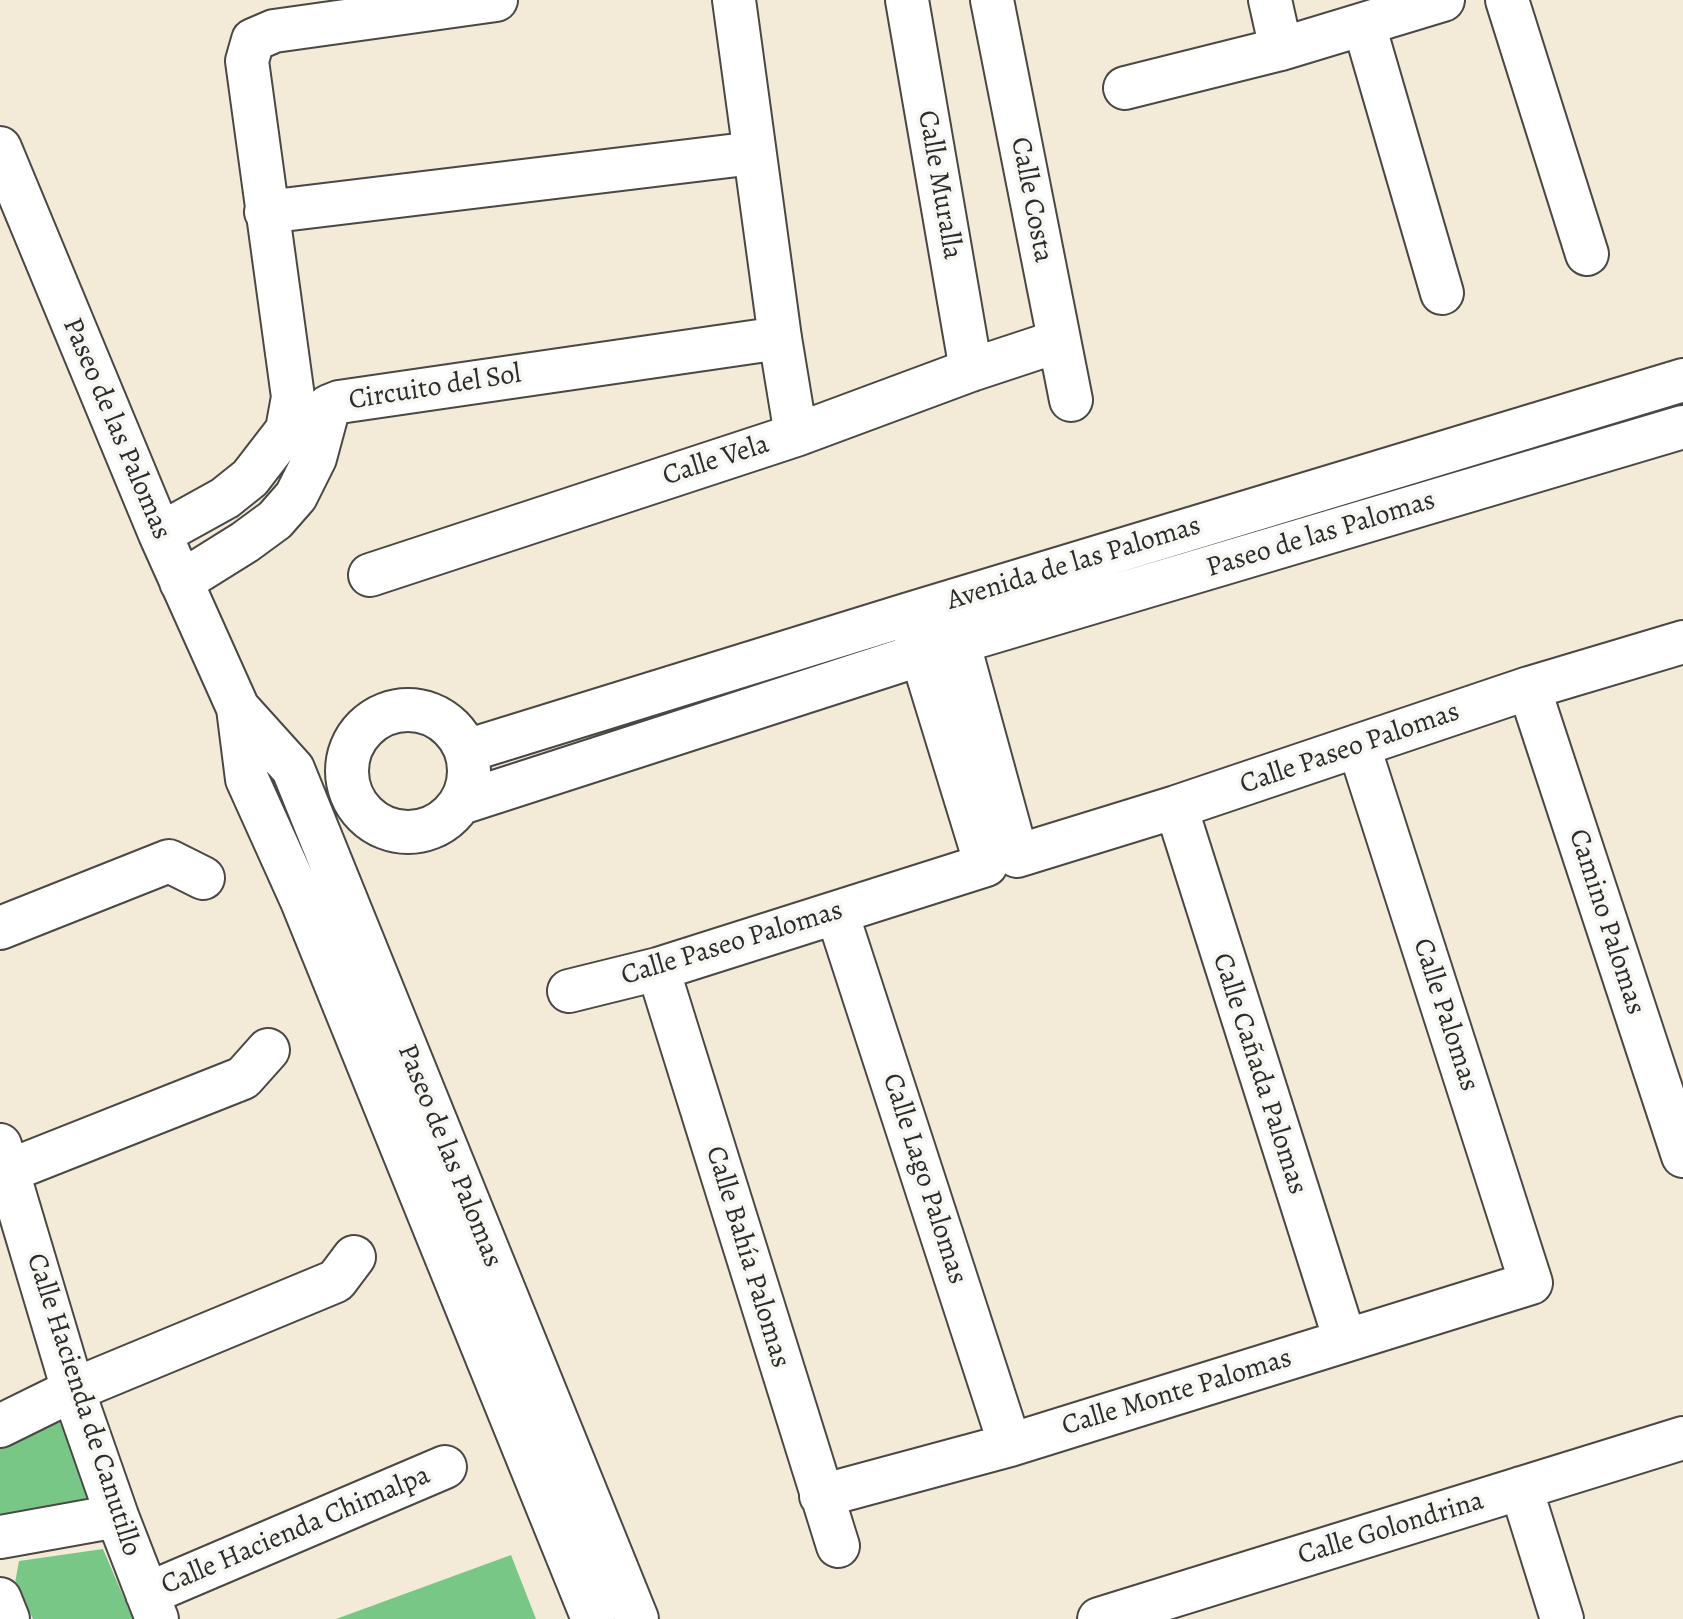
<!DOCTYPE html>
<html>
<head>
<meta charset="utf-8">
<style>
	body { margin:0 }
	canvas { display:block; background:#f3ead8 }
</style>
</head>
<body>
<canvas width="1683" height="1619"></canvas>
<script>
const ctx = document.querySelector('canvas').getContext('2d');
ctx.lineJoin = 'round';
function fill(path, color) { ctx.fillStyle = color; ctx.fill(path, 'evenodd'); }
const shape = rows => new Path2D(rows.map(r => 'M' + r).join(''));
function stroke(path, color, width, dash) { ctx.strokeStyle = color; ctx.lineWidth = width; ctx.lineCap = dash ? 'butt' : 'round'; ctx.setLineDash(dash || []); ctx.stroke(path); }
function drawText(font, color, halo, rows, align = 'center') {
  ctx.font = font + ' Alegreya,serif'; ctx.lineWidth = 7; ctx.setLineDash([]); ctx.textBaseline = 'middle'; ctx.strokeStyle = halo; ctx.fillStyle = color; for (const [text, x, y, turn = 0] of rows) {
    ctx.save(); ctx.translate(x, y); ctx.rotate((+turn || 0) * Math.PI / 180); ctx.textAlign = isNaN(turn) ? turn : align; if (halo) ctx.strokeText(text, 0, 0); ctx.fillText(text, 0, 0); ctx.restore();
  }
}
fill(shape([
	[56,1413,93,1499,0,1520,0,1440],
	[103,1549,133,1619,33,1619,15,1583,19,1561],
	[511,1555,536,1619,336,1619]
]), '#79c787');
const minor = shape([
	[734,0,780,338,796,435],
	[907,0,971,370],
	[992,0,1071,400],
	[1270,0,1281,49],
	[1507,0,1587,254],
	[1364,25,1442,293],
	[1125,88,1281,49,1443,0],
	[0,148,160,534,238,708,293,769,637,1619],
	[266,212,754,153],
	[160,534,225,498,250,478,287,430,293,397,247,61,253,40,274,31,496,0],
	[370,575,796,435,971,370,1059,341],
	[181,582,245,542,275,520,296,496,315,458,329,406,339,402,780,338],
	[951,615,1017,856,1176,807,1529,688,1683,642],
	[1529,688,1683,1156],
	[238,708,247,779,302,901,593,1619],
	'347 771a61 61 0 1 1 122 0a61 61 0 1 1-122 0Z',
	[466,751,909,614,1683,380],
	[461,803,959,642,1683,427],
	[1176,807,1345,1340],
	[837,913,1010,1445],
	[0,928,169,861,203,878],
	[658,969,838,1546],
	[569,991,658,969,986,865,913,627],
	[0,1145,73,1390,117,1516,157,1619],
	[8,1171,243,1078,268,1050],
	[0,1426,73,1390,336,1281,354,1257],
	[1521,1488,1562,1619],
	[821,1496,1010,1445,1531,1283,1359,747],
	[0,1537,117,1516],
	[147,1594,445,1467],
	[0,1599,8,1619],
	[1099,1619,1683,1438]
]);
stroke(minor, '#494845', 46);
stroke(minor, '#fff', 42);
drawText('28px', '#2b2b2b', '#f6f6f2', [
	["Calle Muralla",939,185,80],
	["Calle Costa",1031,200,79],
	["Circuito del Sol",435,388,-9],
	["Paseo de las Palomas",116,429,67],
	["Calle Vela",716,461,-18],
	["Paseo de las Palomas",1321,535,-17],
	["Avenida de las Palomas",1074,564,-17],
	["Calle Paseo Palomas",1350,749,-19],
	["Camino Palomas",1606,922,72],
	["Calle Paseo Palomas",732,944,-17],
	["Calle Palomas",1445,1015,72],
	["Calle Cañada Palomas",1259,1074,72],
	["Paseo de las Palomas",449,1156,68],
	["Calle Lago Palomas",924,1179,72],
	["Calle Bahía Palomas",747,1257,73],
	["Calle Monte Palomas",1177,1393,-17],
	["Calle Hacienda de Canutillo",83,1405,72],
	["Calle Golondrina",1391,1529,-17],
	["Calle Hacienda Chimalpa",296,1531,-23]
]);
</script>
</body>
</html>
